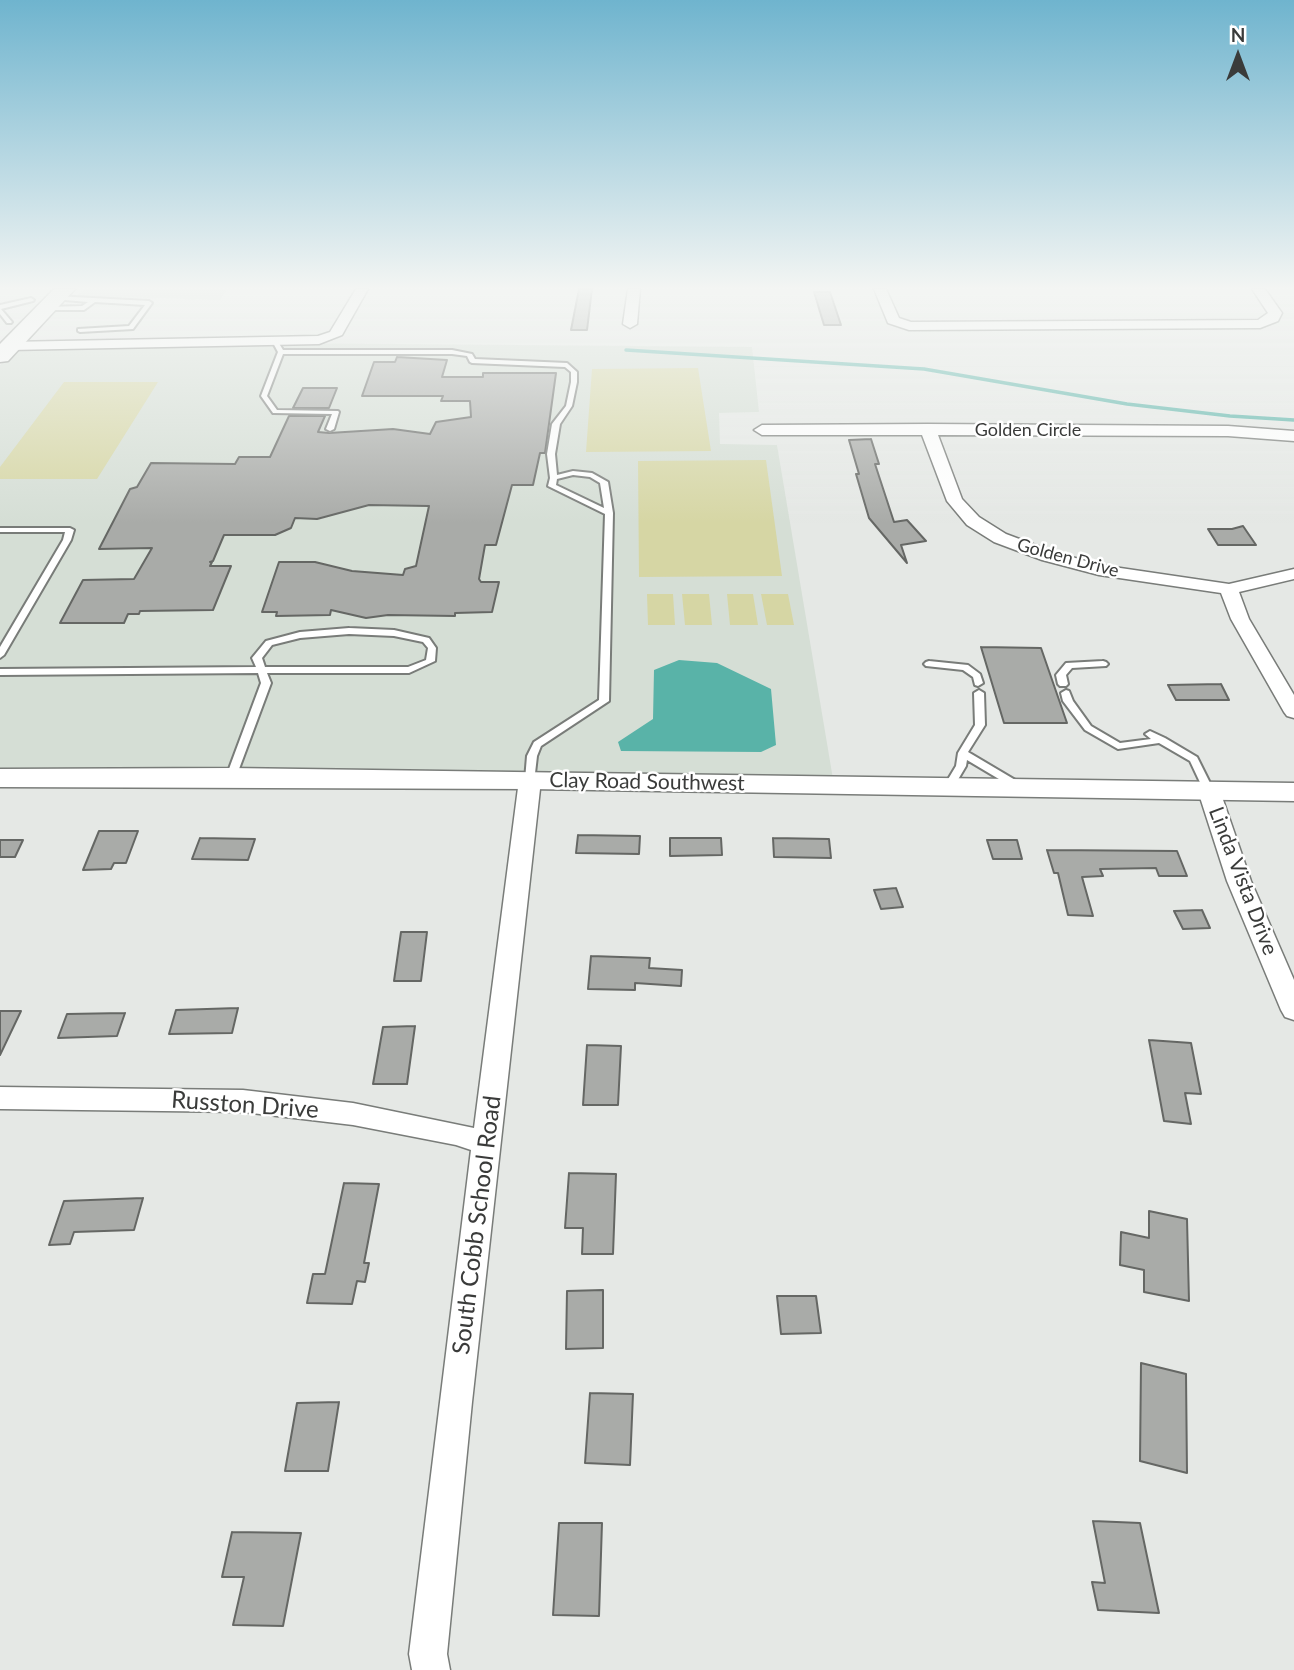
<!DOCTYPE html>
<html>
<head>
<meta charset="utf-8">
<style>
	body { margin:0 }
	#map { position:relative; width:1294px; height:1670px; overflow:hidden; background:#e5e8e5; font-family:Lato,sans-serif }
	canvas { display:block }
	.north { position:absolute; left:1203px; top:21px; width:70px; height:70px; -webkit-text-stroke:5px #fff; paint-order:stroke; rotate:0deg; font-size:19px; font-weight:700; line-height:28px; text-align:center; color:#3a3b3a }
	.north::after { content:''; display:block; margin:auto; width:24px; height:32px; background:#3a3b3a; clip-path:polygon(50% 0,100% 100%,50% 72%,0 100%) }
</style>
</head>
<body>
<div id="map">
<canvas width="1294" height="1670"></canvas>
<div class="north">N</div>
</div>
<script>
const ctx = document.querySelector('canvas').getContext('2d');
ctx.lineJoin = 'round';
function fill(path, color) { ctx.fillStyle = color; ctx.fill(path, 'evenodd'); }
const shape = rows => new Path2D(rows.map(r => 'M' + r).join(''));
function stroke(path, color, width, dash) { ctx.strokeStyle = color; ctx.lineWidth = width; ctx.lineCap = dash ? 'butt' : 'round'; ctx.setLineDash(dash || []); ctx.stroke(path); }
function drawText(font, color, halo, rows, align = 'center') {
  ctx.font = font + ' Lato,sans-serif'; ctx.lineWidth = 5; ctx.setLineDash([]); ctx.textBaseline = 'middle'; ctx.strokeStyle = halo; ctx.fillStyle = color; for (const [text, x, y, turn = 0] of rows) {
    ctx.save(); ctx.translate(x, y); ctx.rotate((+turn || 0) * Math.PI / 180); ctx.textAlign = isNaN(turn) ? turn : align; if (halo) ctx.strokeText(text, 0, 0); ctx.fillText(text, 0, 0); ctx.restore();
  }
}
fill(shape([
	[84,289,227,289,220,300,77,296],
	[160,342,752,347,759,412,719,413,720,444,777,445,835,791,545,785,0,787,0,365,23,345]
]), '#d5ded5');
fill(shape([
	[698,368,711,451,586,452,592,369],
	[64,382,158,382,97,479,0,479,0,467],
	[766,460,782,576,639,577,638,461],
	[647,594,673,594,675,625,648,625],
	[682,594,709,594,712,625,685,625],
	[727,594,753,594,758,625,730,625],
	[761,594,788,594,794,625,767,625]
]), '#d6d6a4');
fill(shape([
	[679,660,717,663,771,689,776,745,761,752,621,751,618,742,653,719,654,670]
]), '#59b3a8');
stroke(shape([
	[626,350,924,369,1127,404,1230,416,1294,420]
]), '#59b3a8', 3.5);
const building = shape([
	[579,289,592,289,587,330,571,330,579,289],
	[814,292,830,292,841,325,824,325,814,292],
	[397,357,447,360,442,377,483,377,483,373,556,373,545,453,540,453,533,485,512,485,496,545,485,545,479,579,481,582,499,582,492,612,455,613,455,616,388,615,366,618,331,610,330,615,276,616,277,612,262,612,279,562,315,562,352,571,403,575,405,569,416,566,429,506,369,505,317,519,295,518,291,528,275,535,224,535,213,561,210,562,212,562,210,566,231,566,213,610,140,611,139,614,128,614,124,623,60,623,83,580,134,579,152,548,99,549,130,489,137,487,151,463,235,464,239,457,270,457,289,416,325,416,318,432,329,433,393,429,430,434,436,422,471,417,470,401,441,401,443,396,362,396,374,362,395,362,397,357],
	[303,388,337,388,329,408,293,408,303,388],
	[871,439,879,464,875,464,894,522,907,520,926,541,901,545,907,563,869,518,856,474,859,474,849,440,871,439],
	[1243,526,1256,545,1218,545,1208,529,1232,529,1243,526],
	[981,647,1041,648,1067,723,1004,723,981,647],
	[1221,684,1229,700,1176,700,1168,685,1221,684],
	[99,831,138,831,126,863,114,863,111,869,83,870,99,831],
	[578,835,640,836,639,854,576,853,578,835],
	[200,838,255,839,248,860,192,859,200,838],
	[670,838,721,838,722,855,670,856,670,838],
	[773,838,829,839,831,858,774,857,773,838],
	[0,840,23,840,15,857,0,857,0,840],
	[987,840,1017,840,1022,859,993,859,987,840],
	[1047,850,1177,851,1187,876,1159,876,1156,868,1100,869,1103,876,1082,877,1093,916,1068,915,1058,873,1054,873,1047,850],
	[896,888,903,907,881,909,874,890,896,888],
	[1202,910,1210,928,1183,929,1174,911,1202,910],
	[401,932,427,932,421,981,394,981,401,932],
	[591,956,650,958,649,968,682,970,681,986,635,983,635,990,588,989,591,956],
	[238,1008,232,1033,169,1034,176,1010,238,1008],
	[0,1011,21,1011,0,1055,0,1011],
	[125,1013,117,1036,58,1038,67,1014,125,1013],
	[415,1026,407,1084,373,1084,383,1027,415,1026],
	[1149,1040,1191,1043,1201,1094,1185,1093,1191,1124,1164,1121,1149,1040],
	[587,1045,621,1046,618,1105,583,1105,587,1045],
	[569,1173,616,1174,613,1254,582,1254,583,1228,565,1228,569,1173],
	[344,1183,379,1184,364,1263,369,1263,365,1282,357,1281,352,1304,307,1303,313,1274,325,1274,344,1183],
	[143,1198,134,1230,74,1232,70,1244,49,1245,64,1201,143,1198],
	[1149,1211,1187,1219,1189,1301,1144,1292,1144,1270,1120,1265,1121,1232,1149,1238,1149,1211],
	[603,1290,603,1348,566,1349,567,1291,603,1290],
	[777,1296,816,1296,821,1333,781,1334,777,1296],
	[1141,1363,1186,1374,1187,1473,1140,1461,1141,1363],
	[590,1393,633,1394,630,1465,585,1463,590,1393],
	[339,1402,328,1471,285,1471,297,1403,339,1402],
	[1093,1521,1140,1523,1159,1613,1098,1610,1092,1582,1105,1583,1093,1521],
	[559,1523,602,1523,599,1616,553,1615,559,1523],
	[232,1532,301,1533,283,1626,233,1625,244,1577,222,1577,232,1532]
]);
fill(building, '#a9aba8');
stroke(building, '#656764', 2);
const lane = shape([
	[55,296,149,301,152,303,133,329,80,332,78,331,78,329,129,326,145,305,95,302,84,310,42,310,41,309,44,307,82,306,88,302,53,299,52,298,55,296],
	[31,298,34,300,33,301,1,309,12,322,11,323,7,323,0,314,0,305,31,298],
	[273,340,277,340,283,350,452,350,472,354,475,359,567,363,577,372,577,382,572,406,560,424,555,454,557,475,573,471,592,473,608,482,613,513,609,701,541,746,537,756,534,782,530,783,525,780,527,756,534,742,599,700,605,514,548,486,550,478,547,454,552,424,566,406,571,382,571,372,565,367,472,363,470,362,467,356,452,354,283,354,267,396,277,410,338,411,339,412,334,429,330,431,326,429,332,414,273,413,261,396,278,352,272,341,273,340],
	[573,475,590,477,600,483,604,508,556,485,557,479,573,475],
	[0,528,70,528,74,530,71,540,4,655,0,658,0,647,63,540,65,532,0,532,0,528],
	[349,628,394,630,429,638,436,648,435,661,409,673,267,673,271,683,236,777,231,780,226,777,261,683,258,673,0,675,0,669,256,667,252,658,266,641,300,632,349,628],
	[349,634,394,636,423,642,428,648,426,660,408,667,265,667,262,658,272,645,300,638,349,634],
	[929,661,968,665,980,674,983,683,978,686,975,685,973,677,963,670,926,666,924,664,926,662,929,661],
	[1103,661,1106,662,1108,664,1106,666,1072,668,1066,675,1068,684,1066,686,1060,686,1058,684,1056,675,1066,663,1103,661],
	[979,690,984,693,985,725,968,752,1022,784,1023,786,1022,788,1014,788,967,760,966,766,953,788,945,788,944,786,956,766,958,753,975,725,974,693,979,690],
	[1066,690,1069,691,1073,701,1091,726,1120,743,1151,739,1145,734,1150,731,1165,738,1197,757,1214,791,1213,793,1205,793,1190,761,1159,743,1118,749,1085,730,1063,701,1061,693,1066,690]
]);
const street = shape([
	[356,289,368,289,342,335,319,344,9,350,2,346,9,342,318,336,330,332,356,289],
	[628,289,640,289,637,324,630,328,623,324,628,289],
	[874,289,886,289,899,318,911,322,1258,320,1268,313,1252,289,1265,289,1282,313,1278,321,1260,328,909,330,888,323,874,289],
	[928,424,1228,426,1294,431,1294,441,1228,436,938,435,962,499,979,517,1006,534,1054,552,1100,565,1229,584,1294,569,1294,579,1239,592,1249,619,1294,695,1294,718,1287,716,1284,712,1231,619,1221,593,1099,575,1042,560,994,542,967,525,947,501,922,435,762,435,754,430,762,425,928,424],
	[530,773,538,775,541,780,472,1402,447,1654,450,1670,412,1670,409,1654,471,1150,456,1145,353,1125,243,1112,0,1109,0,1087,243,1090,353,1103,474,1128,519,780,522,775,530,773],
	[1209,784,1217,786,1220,791,1251,881,1294,980,1294,1020,1285,1017,1281,1010,1227,881,1198,791,1201,786,1209,784]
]);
const secondary = shape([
	[231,768,1294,783,1294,801,530,789,0,787,0,769,231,768]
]);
const primary = shape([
	[54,289,75,289,8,361,0,362,0,344,54,289]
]);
stroke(lane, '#797c79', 4);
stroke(street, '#797c79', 3);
stroke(secondary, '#797c79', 3);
stroke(primary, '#797c79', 3);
fill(lane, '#fff');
fill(street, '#fff');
fill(secondary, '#fff');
fill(primary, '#fff');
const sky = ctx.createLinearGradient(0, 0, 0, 523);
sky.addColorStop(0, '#6fb4ce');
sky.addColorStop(0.55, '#f3f5f3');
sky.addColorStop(1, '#f3f5f300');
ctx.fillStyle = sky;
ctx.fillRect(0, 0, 1294, 523);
drawText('18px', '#3a3b3a', '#fff', [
	["Golden Circle",1028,430],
	["Golden Drive",1068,558,15]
]);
drawText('21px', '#3a3b3a', '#fff', [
	["Clay Road Southwest",647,782,1],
	["Linda Vista Drive",1243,881,69]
]);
drawText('24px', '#3a3b3a', '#fff', [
	["Russton Drive",245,1105,4],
	["South Cobb School Road",477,1225,-83]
]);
</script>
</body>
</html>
